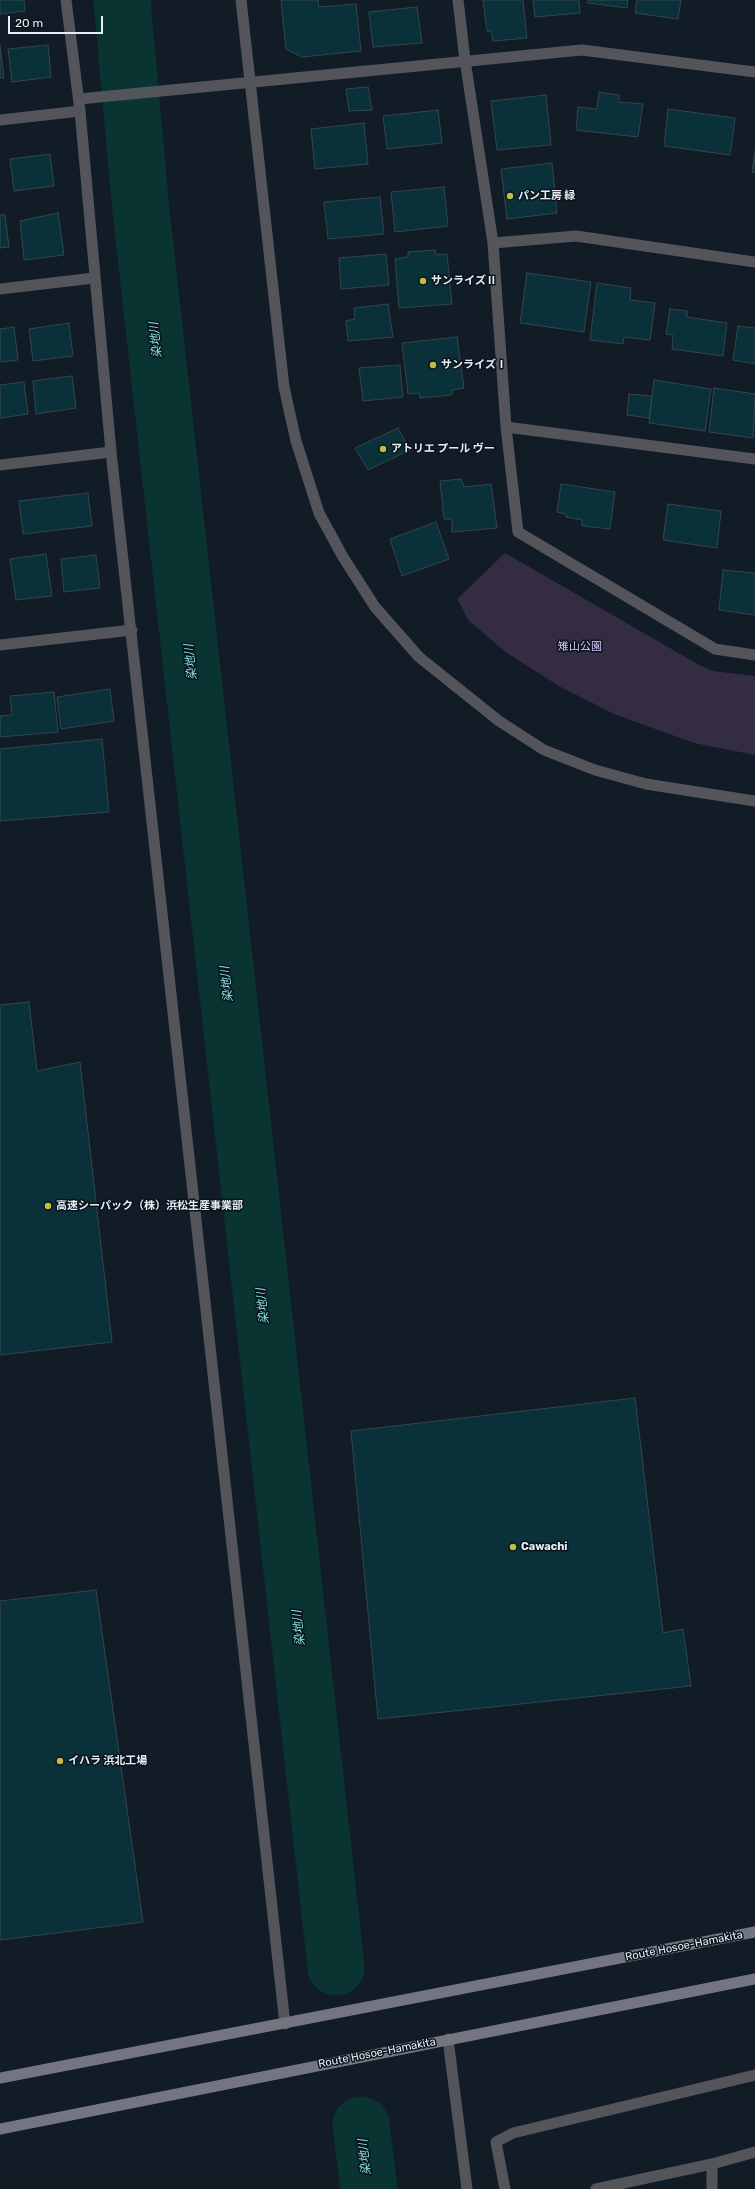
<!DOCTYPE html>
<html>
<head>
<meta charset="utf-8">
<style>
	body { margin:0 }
	#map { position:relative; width:755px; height:2189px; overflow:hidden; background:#121c26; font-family:Rubik,sans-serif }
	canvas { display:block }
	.scale { position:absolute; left:8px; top:16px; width:95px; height:18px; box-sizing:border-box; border:2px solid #e6edf4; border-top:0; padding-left:5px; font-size:12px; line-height:14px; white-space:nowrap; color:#e6edf4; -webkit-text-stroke:3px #09131c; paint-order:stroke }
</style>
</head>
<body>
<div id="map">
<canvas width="755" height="2189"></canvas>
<div class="scale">20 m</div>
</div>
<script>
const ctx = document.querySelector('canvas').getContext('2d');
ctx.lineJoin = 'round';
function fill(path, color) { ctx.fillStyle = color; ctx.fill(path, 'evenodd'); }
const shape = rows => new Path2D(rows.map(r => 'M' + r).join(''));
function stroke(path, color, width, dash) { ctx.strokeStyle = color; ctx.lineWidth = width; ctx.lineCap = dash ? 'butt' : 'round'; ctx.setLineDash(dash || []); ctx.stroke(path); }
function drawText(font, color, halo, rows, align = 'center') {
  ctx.font = font + ' Rubik,"Noto Sans JP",sans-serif'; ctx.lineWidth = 3; ctx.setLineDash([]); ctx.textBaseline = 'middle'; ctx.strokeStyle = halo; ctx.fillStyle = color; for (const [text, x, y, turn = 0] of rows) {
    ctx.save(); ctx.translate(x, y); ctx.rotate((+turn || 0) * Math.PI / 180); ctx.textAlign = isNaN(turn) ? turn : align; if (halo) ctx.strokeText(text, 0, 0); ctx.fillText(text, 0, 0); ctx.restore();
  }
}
fill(shape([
	[505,553,701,666,713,671,755,676,755,755,694,743,614,714,559,686,507,653,469,621,457,599]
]), '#342c43');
stroke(shape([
	[122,0,140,201,336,1967],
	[361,2125,369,2189]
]), '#093432', 57);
const building = shape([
	[0,0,24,0,25,11,0,14,0,0],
	[281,0,318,0,319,7,356,4,361,51,302,57,286,49,281,0],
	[483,0,523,0,527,38,493,41,491,31,487,31,483,0],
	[533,0,579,0,580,13,535,17,533,0],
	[588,0,628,0,627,8,588,3,588,0],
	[637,0,681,0,678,19,635,13,637,0],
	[417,7,422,43,373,47,369,12,417,7],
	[0,45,4,78,0,78,0,45],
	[48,45,51,77,12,82,8,49,48,45],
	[368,87,372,110,349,111,346,89,368,87],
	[599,92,619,95,619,102,643,104,638,137,576,130,578,107,597,109,599,92],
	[546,95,551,145,497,150,491,101,546,95],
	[668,109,735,118,730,155,664,146,668,109],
	[438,110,442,143,387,149,383,116,438,110],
	[364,123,368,164,315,169,311,129,364,123],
	[755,151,755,173,752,172,755,151],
	[50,154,54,186,14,191,10,159,50,154],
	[552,163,557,213,507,219,501,169,552,163],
	[444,187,448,226,395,232,391,192,444,187],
	[380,197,384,234,328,239,324,202,380,197],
	[58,213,64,255,24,260,20,221,58,213],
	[0,215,5,215,9,247,0,248,0,215],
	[435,250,436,255,447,254,452,304,399,308,395,259,408,257,408,252,435,250],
	[386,254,389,285,341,289,339,258,386,254],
	[527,273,591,282,584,332,520,323,527,273],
	[597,283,631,288,630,300,655,303,650,340,624,337,623,344,590,340,597,283],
	[388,304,393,337,348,341,346,321,355,319,354,308,388,304],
	[670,309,687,311,687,317,727,323,723,356,672,349,673,335,666,334,670,309],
	[69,323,73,356,33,361,29,329,69,323],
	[738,326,755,328,755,364,733,360,738,326],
	[14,327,18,360,0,362,0,329,14,327],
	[457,337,464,388,452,390,452,395,420,398,419,393,408,394,402,343,457,337],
	[400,365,403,397,363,401,359,368,400,365],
	[72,376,76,408,36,414,33,381,72,376],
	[654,380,711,389,705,431,649,423,654,380],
	[24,382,28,414,0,418,0,385,24,382],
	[714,388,755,394,753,438,709,432,714,388],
	[629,394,652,396,649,418,627,415,629,394],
	[398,428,410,450,368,470,355,448,398,428],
	[461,479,464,487,491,484,497,528,452,532,452,519,444,519,440,481,461,479],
	[561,484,615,492,610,529,582,526,582,520,566,517,566,514,557,512,561,484],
	[88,493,92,526,23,534,19,501,88,493],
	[668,504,721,511,717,548,663,540,668,504],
	[436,522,449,559,402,576,390,539,436,522],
	[46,554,52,596,16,600,10,559,46,554],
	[96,555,100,588,64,592,61,559,96,555],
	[723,570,755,573,755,615,719,610,723,570],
	[110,689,114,721,61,729,57,697,110,689],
	[54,692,58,732,0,737,0,716,12,715,10,696,54,692],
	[102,739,109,812,0,821,0,749,102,739],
	[29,1002,37,1071,80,1062,112,1342,0,1355,0,1005,29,1002],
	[635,1398,663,1633,683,1629,691,1686,378,1719,351,1431,635,1398],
	[96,1590,143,1922,0,1940,0,1601,96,1590]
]);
fill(building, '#0a303a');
stroke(building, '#34464c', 1);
stroke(shape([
	[448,2039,467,2189],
	[505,2189,496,2142,513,2133,755,2075],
	[596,2189,712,2164,755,2152],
	[712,2189,712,2164]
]), '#53555b', 11);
stroke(shape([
	[458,0,465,60,493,243,506,427,518,532,715,649,755,655],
	[79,99,582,50,755,72],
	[0,120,80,111],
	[493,243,576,236,755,262],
	[0,289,94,278],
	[506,427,755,459],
	[0,465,111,452],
	[0,645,132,630]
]), '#53555b', 11);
stroke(shape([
	[66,0,80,111,111,452,285,2024],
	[241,0,284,387,296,441,319,513,343,557,375,607,419,657,499,721,544,750,595,770,646,784,755,801]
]), '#53555b', 11);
stroke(shape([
	[0,2078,755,1932],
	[0,2129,755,1979]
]), '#737680', 11);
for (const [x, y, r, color] of [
	[510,196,4,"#bebf42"],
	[423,281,4,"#bebf42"],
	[433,365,4,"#bebf42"],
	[383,449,4,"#bebf42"],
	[48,1206,4,"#bebf42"],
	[513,1547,4,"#bebf42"],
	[60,1761,4,"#bebf42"]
]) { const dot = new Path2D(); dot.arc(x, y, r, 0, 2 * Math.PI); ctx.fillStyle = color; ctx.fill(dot); stroke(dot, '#09131c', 1.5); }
drawText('bold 11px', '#e6edf4', '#09131c', [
	["パン工房 緑",518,196],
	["サンライズⅡ",431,281],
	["サンライズⅠ",441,365],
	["アトリエ プール ヴー",391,449],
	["高速シーパック（株）浜松生産事業部",56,1206],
	["Cawachi",521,1547],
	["イハラ 浜北工場",68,1761]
], 'left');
drawText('11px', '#dccafb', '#09131c', [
	["雉山公園",580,647]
]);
drawText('11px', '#e6edf4', '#09131c', [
	["Route Hosoe-Hamakita",684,1946,-11],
	["Route Hosoe-Hamakita",377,2053,-11]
]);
drawText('italic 12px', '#88e2de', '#09131c', [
	["染地川",156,340,-96],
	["染地川",191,662,-96],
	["染地川",227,984,-96],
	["染地川",263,1306,-96],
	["染地川",299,1628,-96],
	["染地川",365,2157,-96]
]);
</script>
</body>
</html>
